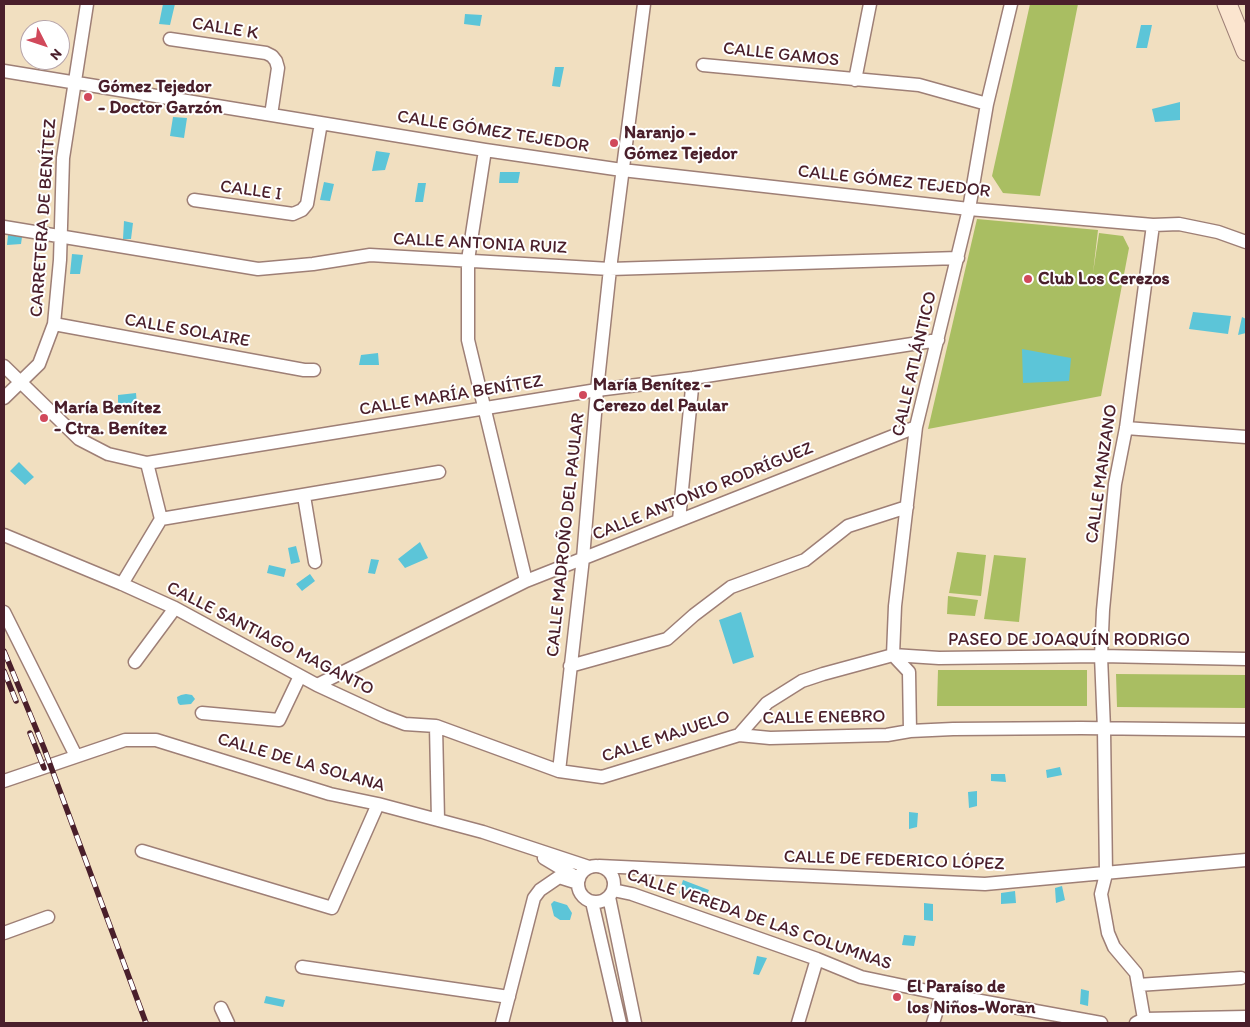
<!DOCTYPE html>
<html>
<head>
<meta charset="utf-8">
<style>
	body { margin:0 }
	#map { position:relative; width:1250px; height:1027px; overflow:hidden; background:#f1dfc0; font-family:Itim,sans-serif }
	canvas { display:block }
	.frame { position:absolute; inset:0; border:5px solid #4a1f2b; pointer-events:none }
	.north { position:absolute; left:20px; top:20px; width:50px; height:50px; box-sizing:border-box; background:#fff; border:1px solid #b7a5aa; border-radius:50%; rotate:131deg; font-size:14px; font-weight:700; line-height:20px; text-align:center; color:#4a1f2b }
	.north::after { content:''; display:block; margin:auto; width:18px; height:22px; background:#d1495b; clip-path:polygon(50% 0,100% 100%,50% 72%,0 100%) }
</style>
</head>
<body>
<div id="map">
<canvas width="1250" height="1027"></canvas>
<div class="frame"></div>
<div class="north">N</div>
</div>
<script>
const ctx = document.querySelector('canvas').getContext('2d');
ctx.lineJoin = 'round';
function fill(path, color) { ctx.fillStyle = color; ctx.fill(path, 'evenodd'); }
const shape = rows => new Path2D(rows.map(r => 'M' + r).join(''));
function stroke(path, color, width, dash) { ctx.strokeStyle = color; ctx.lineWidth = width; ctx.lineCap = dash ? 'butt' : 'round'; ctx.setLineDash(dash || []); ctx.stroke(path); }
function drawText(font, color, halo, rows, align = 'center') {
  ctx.font = font + ' Itim,sans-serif'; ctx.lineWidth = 4; ctx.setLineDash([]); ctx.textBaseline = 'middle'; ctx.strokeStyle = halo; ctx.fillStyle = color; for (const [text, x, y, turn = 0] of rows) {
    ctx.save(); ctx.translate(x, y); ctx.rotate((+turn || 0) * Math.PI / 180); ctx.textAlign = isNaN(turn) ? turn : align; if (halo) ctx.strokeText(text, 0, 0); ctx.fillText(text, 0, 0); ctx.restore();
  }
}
fill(shape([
	[1030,4,1078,4,1040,196,1003,193,992,176],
	[977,219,1098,230,1093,273,1099,233,1123,236,1129,248,1101,396,928,429],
	[957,552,986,555,981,596,949,593],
	[994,555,1026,558,1019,622,984,619],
	[948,596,978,600,975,616,947,614],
	[938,670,1087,670,1087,706,937,706],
	[1116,674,1246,675,1246,708,1117,707]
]), '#a9be62');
fill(shape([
	[163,4,175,4,170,25,159,24],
	[465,14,482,15,480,26,464,24],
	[1141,25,1152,25,1147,48,1136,48],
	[555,67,564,67,560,87,552,86],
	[1180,102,1180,120,1155,122,1152,109],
	[173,117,187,118,184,138,170,136],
	[376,151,390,153,385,170,372,171],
	[500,172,520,172,518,183,499,183],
	[324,182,334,184,330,201,320,200],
	[418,183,426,183,423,202,415,202],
	[124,221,133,223,131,239,123,239],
	[8,235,22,237,21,244,7,245],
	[72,254,83,255,80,274,70,274],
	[1193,312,1231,316,1228,334,1189,329],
	[1242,317,1246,319,1246,333,1238,335],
	[1022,349,1071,358,1069,381,1023,383],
	[378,353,379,365,359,365,361,355],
	[136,393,137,405,118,406,118,395],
	[19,462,34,477,25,485,10,471],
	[420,542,428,558,405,568,398,559],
	[296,546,300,562,291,564,288,548],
	[371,559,379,560,375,574,368,573],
	[269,565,286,569,284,577,267,573],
	[310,574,315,581,302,591,296,584],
	[741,612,754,657,733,664,719,620],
	[186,694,192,695,195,699,191,704,180,705,178,703,177,697,181,695],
	[1060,767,1062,775,1047,778,1046,770],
	[991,774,1005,774,1006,782,991,781],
	[977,791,977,806,969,808,968,792],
	[909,812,918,813,917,827,909,829],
	[683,880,709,890,704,902,679,893],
	[1062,886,1065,900,1056,903,1055,888],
	[1015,891,1016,903,1001,904,1001,893],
	[554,901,567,905,572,913,570,920,560,920,554,916,551,904],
	[924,903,933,904,933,921,924,920],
	[904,935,916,936,914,946,902,945],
	[757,956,767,958,759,975,753,974],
	[1081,989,1089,991,1088,1006,1080,1004],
	[266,996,285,1000,283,1007,264,1003]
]), '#5cc5d8');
const street = shape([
	[170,39,266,53,272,56,276,61,278,68,271,115],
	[703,65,919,85,987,104],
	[4,71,485,150,622,170,969,209,1153,225,1179,224,1218,232,1246,242],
	[855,80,870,4],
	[485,150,468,260,468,340,526,581],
	[194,200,293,214,302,210,307,204,321,123],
	[4,227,258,269,313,264,370,255,610,269,958,258],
	[54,324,304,370,314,370],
	[4,366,79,439,108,454,147,463,597,390,693,378,938,340],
	[4,398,39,364,54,324,60,260,63,158,87,4],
	[1126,428,1246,437],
	[304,496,315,562],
	[161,519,439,472],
	[679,520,693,378],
	[4,535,122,584,175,608,317,685,384,716,405,724,436,726,438,820],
	[122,584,161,519,147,463],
	[4,612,76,756],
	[135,662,175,608],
	[570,666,667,639,694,615,731,587,805,560,848,526,907,507],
	[317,685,526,581,916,427],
	[202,713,279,720,300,676],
	[436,726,559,771,602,777,739,735,767,703,802,681,823,674,893,655,939,658,1101,656,1246,659],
	[910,731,909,672,893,655,895,606,916,427,969,209,987,104,1011,4],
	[739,735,770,738,887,735,910,731,953,729,1081,728,1246,730],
	[559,771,583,558,597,390,610,269,644,4],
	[4,781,125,740,156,740,330,794,378,804,483,832,589,867],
	[142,851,332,908,378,804],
	[544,858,579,879],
	[599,866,985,884,1246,860],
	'578 884a18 18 0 1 1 36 0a18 18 0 1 1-36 0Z',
	[613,890,632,894,817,959,861,977,942,994,1101,1023],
	[609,897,635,1023],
	[592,902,620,1023],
	[4,933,48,917],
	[302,967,509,997],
	[1138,985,1241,978],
	[221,1008,228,1023],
	[1144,1019,1136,973,1114,947,1108,933,1101,894,1106,874,1104,729,1101,656,1103,610,1115,484,1126,428,1153,225],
	[502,1023,534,898,540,890,559,877,578,883],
	[798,1023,817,959],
	[933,1023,942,994],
	[1136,1023,1144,1019,1246,1017]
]);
const secondary = shape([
	[1227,4,1246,51]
]);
stroke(street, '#9e7f76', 15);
stroke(secondary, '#9e7f76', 21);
stroke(street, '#fff', 12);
stroke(secondary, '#fbe5cf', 19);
const rail = shape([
	[4,651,44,748,146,1023],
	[4,671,16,701],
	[30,733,44,768]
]);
stroke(rail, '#4a1f2b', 5.5);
stroke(rail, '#fff', 4, [11]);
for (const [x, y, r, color] of [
	[88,97,5,"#d1495b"],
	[614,143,5,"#d1495b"],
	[1028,279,5,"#d1495b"],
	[583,395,5,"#d1495b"],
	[44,418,5,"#d1495b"],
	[897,997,5,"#d1495b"]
]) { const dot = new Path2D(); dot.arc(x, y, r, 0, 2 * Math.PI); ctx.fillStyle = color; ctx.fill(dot); stroke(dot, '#fff', 2); }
drawText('18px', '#4a1f2b', '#fff', [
	["CALLE K",225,29,9],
	["CALLE GAMOS",781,55,6],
	["CALLE GÓMEZ TEJEDOR",493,132,9],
	["CALLE GÓMEZ TEJEDOR",894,182,6],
	["CALLE I",251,191,8],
	["CARRETERA DE BENÍTEZ",44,218,-86],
	["CALLE ANTONIA RUIZ",480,244,3],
	["CALLE SOLAIRE",187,331,10],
	["CALLE ATLÁNTICO",915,364,-77],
	["CALLE MARÍA BENÍTEZ",451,396,-9],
	["CALLE MANZANO",1102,474,-82],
	["CALLE ANTONIO RODRÍGUEZ",703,492,-22],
	["CALLE MADROÑO DEL PAULAR",566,535,-84],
	["CALLE SANTIAGO MAGANTO",270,639,27],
	["PASEO DE JOAQUÍN RODRIGO",1069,640],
	["CALLE ENEBRO",824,718,-1],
	["CALLE MAJUELO",666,737,-18],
	["CALLE DE LA SOLANA",301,763,16],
	["CALLE DE FEDERICO LÓPEZ",894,861,2],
	["CALLE VEREDA DE LAS COLUMNAS",759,920,19]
]);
drawText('bold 18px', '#4a1f2b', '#fff', [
	["Gómez Tejedor",98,87],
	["- Doctor Garzón",98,108],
	["Naranjo -",624,133],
	["Gómez Tejedor",624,154],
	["Club Los Cerezos",1038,279],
	["María Benítez -",593,385],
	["Cerezo del Paular",593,406],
	["María Benítez",54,408],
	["- Ctra. Benítez",54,429],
	["El Paraíso de",907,987],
	["los Niños-Woran",907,1008]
], 'left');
</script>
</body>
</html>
